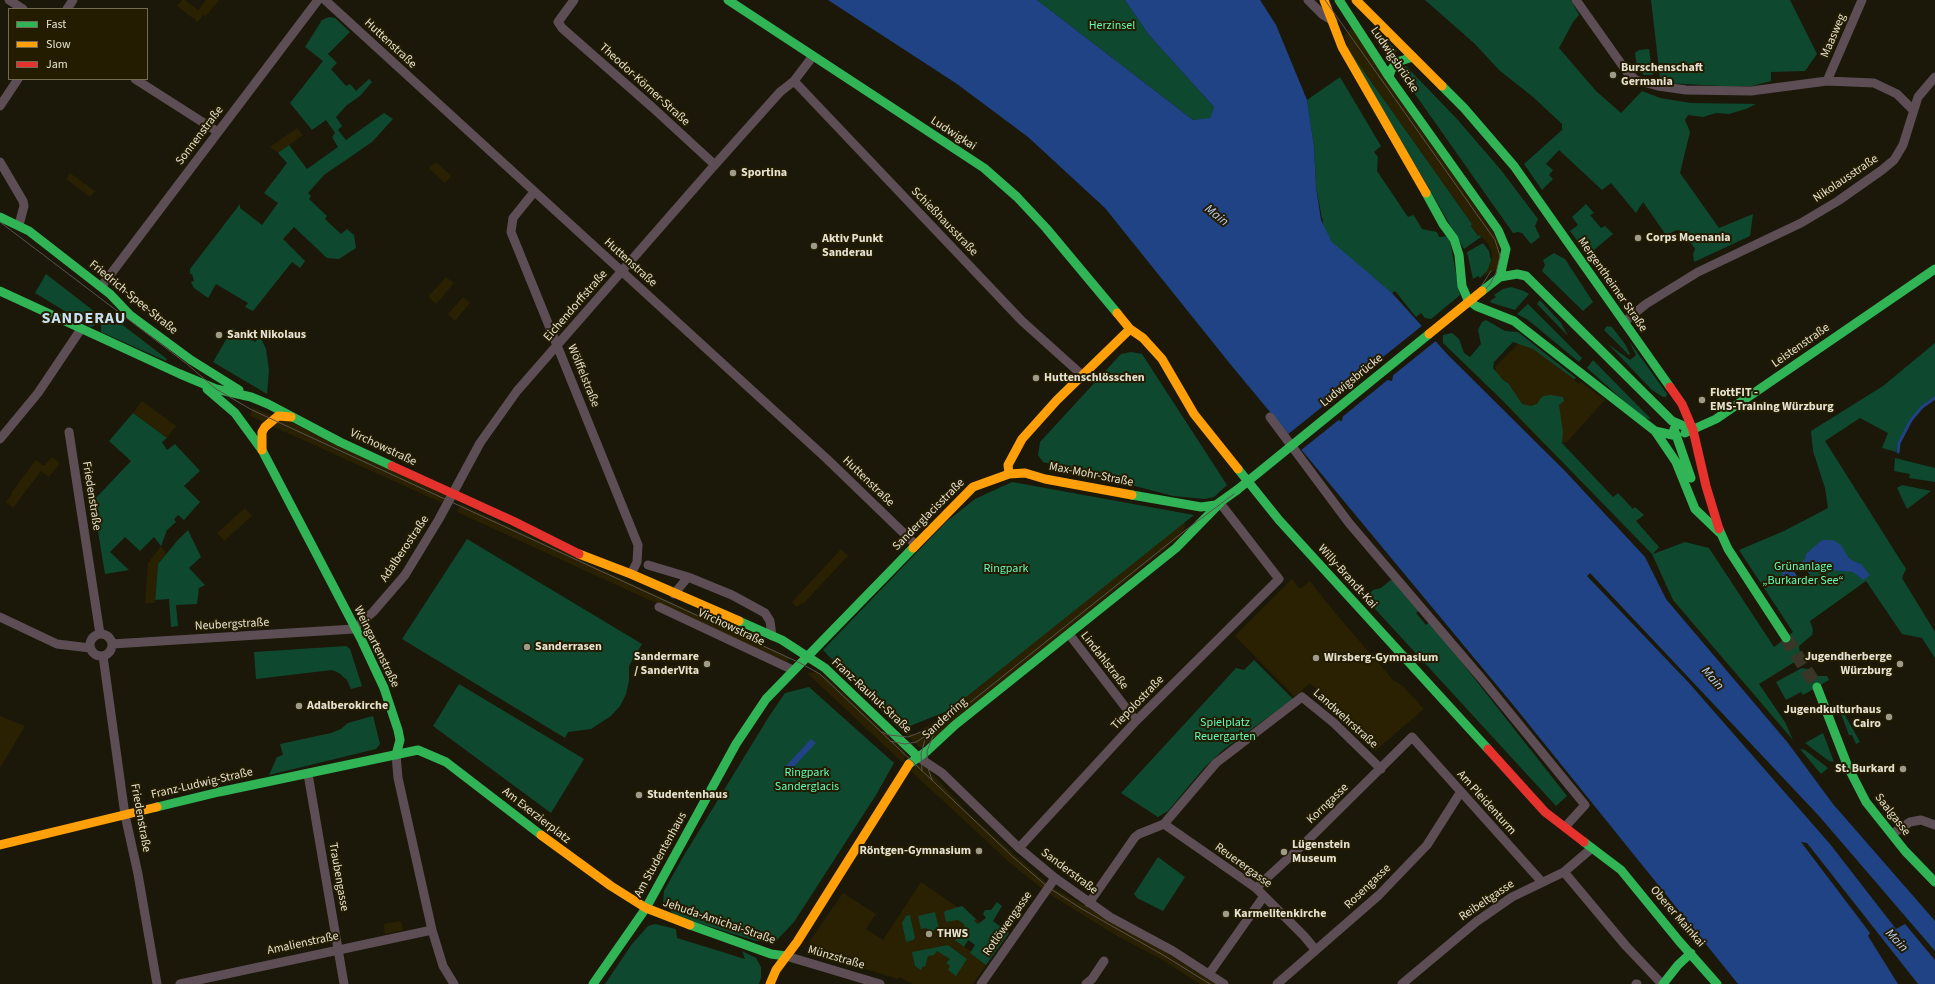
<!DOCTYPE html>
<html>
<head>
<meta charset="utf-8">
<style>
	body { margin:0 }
	#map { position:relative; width:1935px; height:984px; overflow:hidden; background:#1b1809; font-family:"Source Sans 3",sans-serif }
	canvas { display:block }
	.legend { position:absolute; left:8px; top:8px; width:140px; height:72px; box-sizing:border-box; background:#231c01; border:1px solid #716b54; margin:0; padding:5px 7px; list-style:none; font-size:12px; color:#e6e2d1 }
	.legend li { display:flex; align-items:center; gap:8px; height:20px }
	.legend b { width:20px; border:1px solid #716b54 }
</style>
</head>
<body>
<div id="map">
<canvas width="1935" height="984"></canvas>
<ul class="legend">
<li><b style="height:5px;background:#30b455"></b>Fast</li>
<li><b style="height:5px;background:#ff9f0a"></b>Slow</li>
<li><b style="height:5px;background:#e5322d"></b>Jam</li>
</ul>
</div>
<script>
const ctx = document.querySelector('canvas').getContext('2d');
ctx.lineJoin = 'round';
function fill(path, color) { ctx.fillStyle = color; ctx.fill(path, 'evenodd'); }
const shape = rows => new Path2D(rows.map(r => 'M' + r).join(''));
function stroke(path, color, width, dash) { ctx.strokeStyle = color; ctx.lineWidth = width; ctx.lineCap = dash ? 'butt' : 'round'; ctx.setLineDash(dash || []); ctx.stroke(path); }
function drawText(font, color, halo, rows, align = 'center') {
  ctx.font = font + ' "Source Sans 3",sans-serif'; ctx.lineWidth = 4; ctx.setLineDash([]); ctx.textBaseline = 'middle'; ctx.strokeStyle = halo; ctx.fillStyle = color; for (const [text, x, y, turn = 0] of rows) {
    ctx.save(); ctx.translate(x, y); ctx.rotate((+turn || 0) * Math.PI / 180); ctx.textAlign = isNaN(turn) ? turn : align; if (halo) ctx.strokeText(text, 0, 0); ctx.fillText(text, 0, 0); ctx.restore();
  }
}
fill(shape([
	[182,0,185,0,198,10,206,0,219,0,206,16,203,15,198,22,177,6],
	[1352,28,1501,244,1498,269,1484,276,1491,262,1492,252,1488,244,1480,235,1478,236,1471,226,1472,224,1348,49,1344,35],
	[297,128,303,135,278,153,270,147],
	[436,162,451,176,445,183,429,168],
	[70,173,95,191,90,197,66,179],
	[446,277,454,283,436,304,428,297],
	[463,297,470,303,455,321,448,314],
	[1523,339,1576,378,1574,380,1579,384,1581,382,1605,400,1567,442,1544,444,1501,399,1495,367],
	[142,401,176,426,167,438,133,413],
	[253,408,297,425,446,496,442,503,250,416],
	[52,457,60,463,49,477,41,471,13,508,6,502,12,494,11,493,36,460,44,466],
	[461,504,791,658,787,662,763,652,457,512],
	[245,508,252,516,224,541,217,533],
	[1184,522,1185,527,1181,536,923,747,919,747,905,733,915,734,919,732,950,710],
	[161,546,166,554,158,564,155,603,145,603,148,563],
	[841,549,848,556,803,604,801,603,797,607,792,602],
	[1292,579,1300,589,1310,581,1331,608,1393,680,1403,686,1424,709,1375,751,1349,721,1310,683,1295,697,1235,636],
	[817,672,825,676,905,752,905,758,902,762,807,673],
	[0,716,25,726,0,768],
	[917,764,925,766,969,814,1050,886,1165,952,1215,984,1200,984,1161,959,1117,936,1046,892,1009,862,911,771],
	[921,882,959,908,962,906,981,923,978,924,964,947,971,951,970,953,986,965,973,984,913,984,899,977,898,979,810,952,809,942,843,893,876,914,866,929,883,940],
	[401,921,403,930,385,934,384,924]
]), '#292101');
fill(shape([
	[1037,0,1125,0,1149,35,1214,107,1210,119,1193,120],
	[1425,0,1571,0,1579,15,1573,22,1559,48,1596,91,1621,113,1642,91,1660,98,1691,103,1756,104,1746,109,1729,114,1716,113,1703,117,1688,115,1685,120,1690,132,1680,173,1719,228,1753,214,1750,236,1694,262,1693,254,1695,249,1683,231,1677,230,1666,235,1643,202,1636,213,1611,183,1602,190,1559,150,1546,164,1553,170,1549,175,1553,179,1542,190,1524,164,1562,130,1562,124,1533,97,1499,70,1475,44],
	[1651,0,1790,0,1817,54,1805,71,1771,72,1771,81,1752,86,1722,86,1666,83,1660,78],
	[329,17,335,18,350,32,328,54,337,63,331,69,346,86,350,84,356,91,369,79,372,82,360,96,347,105,336,117,342,126,338,130,346,140,384,113,393,119,372,142,324,175,308,193,311,196,309,199,327,216,325,219,341,234,347,229,354,235,356,248,339,259,327,258,294,227,283,239,305,261,300,268,292,262,253,311,245,307,248,303,216,284,208,298,194,288,191,282,194,281,192,274,190,274,190,269,240,204,240,208,262,225,278,203,264,193,287,163,278,153,289,145,307,169,338,147,332,137,335,133,326,120,312,130,290,103,323,61,305,47,322,20],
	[1375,29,1397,51,1388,56,1371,33],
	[1348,49,1472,224,1471,226,1478,236,1480,235,1481,237,1464,249],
	[1649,49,1653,75,1644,75,1637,68,1635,53,1639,50],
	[1406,66,1457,119,1501,170,1538,219,1535,226,1540,237,1531,244,1522,233,1518,232,1513,233,1398,70],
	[1340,77,1381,146,1374,152,1378,157,1377,171,1408,217,1413,215,1415,217,1422,229,1437,232,1439,237,1449,236,1460,295,1431,319,1425,318,1421,313,1416,317,1395,291,1392,293,1338,249,1332,242,1324,228,1316,187,1314,146,1307,100],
	[1586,204,1594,213,1590,215,1601,228,1605,226,1613,234,1588,255,1570,231,1578,225,1572,217],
	[1483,243,1489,251,1491,261,1487,271,1480,278,1478,276,1473,279,1467,252],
	[1554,253,1565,259,1593,302,1583,311,1542,271,1545,265,1543,260],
	[46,274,99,315,95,325,91,327,35,293],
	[1511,287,1524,291,1529,294,1515,310,1492,303,1490,301,1496,297,1494,295,1503,289],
	[1540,300,1561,323,1568,336,1537,304],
	[1528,304,1582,358,1579,362,1528,320,1517,314],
	[107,313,167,359,166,361,101,332,101,325],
	[1486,320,1505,331,1518,332,1576,378,1574,379,1533,349,1513,342,1494,362,1493,368,1504,381,1508,383,1522,404,1531,406,1537,404,1540,399,1543,396,1551,395,1563,397,1564,401,1559,405,1563,432,1562,443,1613,497,1618,493,1633,509,1635,507,1644,515,1636,521,1659,547,1653,554,1685,542,1709,548,1774,647,1793,632,1739,550,1784,531,1828,508,1825,488,1813,451,1811,431,1883,386,1935,343,1935,397,1921,407,1910,420,1898,443,1896,452,1882,448,1888,433,1860,418,1825,441,1906,569,1902,578,1935,632,1935,658,1922,638,1902,634,1866,581,1810,621,1813,630,1812,635,1799,646,1800,655,1796,661,1759,684,1785,722,1793,740,1673,600,1652,554,1501,399,1443,343,1443,335,1452,333,1459,339,1464,353,1470,357,1481,344,1478,330,1482,322],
	[1607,326,1612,327,1625,344,1630,354,1629,355,1604,330],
	[233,328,255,342,260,336,266,349,269,370,267,394,213,362],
	[1629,341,1667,394,1666,397,1663,397,1652,390,1608,344,1630,360,1636,355],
	[1131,352,1142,354,1227,485,1214,497,1205,499,1173,496,1043,462,1038,455,1040,442,1121,354],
	[1593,360,1651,419,1643,418,1587,368],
	[133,413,167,438,162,442,167,450,175,444,200,471,184,486,200,502,184,520,178,515,174,519,176,522,167,530,161,546,154,537,140,551,125,537,110,552,129,570,105,574,93,501,131,461,109,441],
	[1895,458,1935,468,1935,482,1909,478,1910,474,1894,471],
	[1012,482,1194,515,950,710,900,730,823,650,946,522,975,499],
	[1902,485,1931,491,1907,509,1897,488],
	[188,530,201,557,189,568,205,585,199,588,197,604,176,605,178,626,171,627,169,599,155,600,155,603,158,564,177,541],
	[467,539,642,644,629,666,629,681,626,694,620,706,611,716,591,729,568,732,565,738,402,639],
	[1392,579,1419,610,1416,613,1426,625,1430,622,1567,796,1556,806,1365,598,1373,590,1381,588],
	[346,646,350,649,362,686,351,689,347,680,339,673,332,670,256,679,254,652],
	[1254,660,1293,699,1223,750,1204,768,1168,811,1158,817,1121,793,1236,668,1244,670],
	[1802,668,1808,669,1818,676,1827,676,1829,680,1803,695,1801,692,1786,700,1776,682],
	[459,684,584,759,551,813,433,726],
	[809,687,894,763,876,795,794,922,775,942,756,941,676,916,663,904,664,891,683,857,768,718,785,693],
	[1843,703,1845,706,1841,708,1860,742,1856,744,1852,735,1849,735,1838,706],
	[373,716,380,744,376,749,269,775,277,757,283,755,280,744,331,733,341,729,348,723],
	[1823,733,1834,762,1829,761,1805,743],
	[1800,749,1805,750,1828,768,1821,774],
	[1158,857,1185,877,1163,911,1137,898,1134,894],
	[997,902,1002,906,993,921,1009,933,986,965,970,953,975,945,968,940,964,947,955,940,965,925,958,920,946,922,944,913,945,911,962,906,976,919,974,921,978,924,986,918,983,914,985,910,991,910],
	[935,912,939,929,927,932,927,928,921,929,918,916],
	[910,915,915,938,913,940,906,942,902,923,906,916],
	[655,924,676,929,677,938,745,959,742,951,756,958,761,967,761,978,759,984,605,984,632,944,648,926],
	[948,945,967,959,956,976,948,970,950,966,946,963,950,959,937,951,934,955,928,956,925,967,923,966,921,970,915,966,912,952]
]), '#0e482f');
fill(shape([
	[828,0,1037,0,1193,120,1210,118,1214,107,1149,35,1125,0,1260,0,1276,25,1307,100,1314,146,1316,187,1321,220,1332,242,1392,293,1448,355,1565,471,1645,557,1666,599,1788,743,1833,804,1935,921,1935,951,1819,816,1590,573,1587,576,1689,683,1830,844,1896,929,1905,924,1935,960,1935,984,1918,984,1807,843,1801,842,1870,933,1868,936,1898,984,1738,984,1514,706,1231,365,1105,208,1028,137,957,84],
	[1375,359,1380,360,1393,376,1392,381,1388,380,1375,364],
	[1325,400,1330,400,1343,416,1342,421,1338,420,1325,405],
	[1822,540,1833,540,1841,545,1848,557,1853,561,1861,564,1870,575,1863,580,1853,572,1821,569,1809,573,1791,584,1785,584,1782,578,1782,571,1792,570,1798,566,1805,559,1806,554],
	[811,739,816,743,788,773,783,769]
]), '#1f4384');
fill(shape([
	[1423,325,1437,340,1391,377,1378,361],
	[1377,362,1390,378,1341,418,1328,402],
	[1327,403,1340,419,1300,451,1287,435],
	[1800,561,1810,575,1800,581,1792,568]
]), '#1b1809');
stroke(shape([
	[1898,452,1899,443,1911,420,1922,407,1935,398]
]), '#1f4384', 3);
stroke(shape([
	[1786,638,1817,687]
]), '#393627', 13, [13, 6]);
stroke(shape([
	[9,0,23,9],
	[325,0,827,459,916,545],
	[574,0,558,22,562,28,652,107,715,165],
	[1308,0,1323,15,1333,21],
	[1576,0,1627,72,1636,80,1658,86,1686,90,1751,91,1827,81,1874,83,1897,94,1913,110],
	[67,9,73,0],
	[135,79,218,132],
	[794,81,1022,321,1082,375],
	[1827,81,1862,0],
	[0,106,18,79],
	[0,162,23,201,24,206,19,225],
	[534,192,513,218,511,232,638,545,637,562,631,574],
	[101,287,318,0],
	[1624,322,1646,304,1698,272,1801,223,1838,201,1882,170,1894,160,1903,145,1918,97,1935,77],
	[1270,417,1349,523,1482,679,1585,805,1565,827],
	[69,432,100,634],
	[0,439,38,393,81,329],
	[648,565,688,577],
	[674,594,688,577,732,595,765,613,770,621,772,636],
	[659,607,793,670],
	[0,617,57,644,90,648],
	[1069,634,1136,721],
	'90 645a11 11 0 1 1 22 0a11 11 0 1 1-22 0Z',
	[112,644,354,629,373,612,405,575,439,519,480,443,517,391,712,168,780,92,794,81,813,56],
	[103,656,125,815,138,874,157,984],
	[396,755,398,778,432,930,443,966,454,984],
	[918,757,942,773,1019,848,1055,878,1110,917,1173,951,1224,984],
	[308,774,344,984],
	[1164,824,1256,888,1304,936,1314,948,1314,952],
	[1892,834,1910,822,1921,820,1935,825],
	[1019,848,1136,721,1279,579,1220,503],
	[1564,872,1626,946,1662,984],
	[1256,888,1307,841,1412,737,1541,881],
	[1089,903,1135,837,1139,834,1164,824,1216,763,1302,697,1334,723,1381,769],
	[786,956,880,984],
	[1209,974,1264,896],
	[180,984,432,930],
	[981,984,1055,878],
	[1086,984,1092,979,1104,961],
	[1277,984,1379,895,1427,845,1460,793],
	[1402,984,1476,922,1512,897,1564,872,1592,848],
	[1636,984,1637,984]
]), '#5d4d55', 9);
stroke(shape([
	[728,0,984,168,1017,197,1046,228,1117,313],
	[1339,0,1389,77,1498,230,1506,249,1500,277],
	[1389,77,1391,70,1397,62,1413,57],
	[1442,86,1464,108,1514,166,1670,387],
	[1426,193,1443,224,1454,239,1459,255,1462,286,1468,300,1476,306,1514,321,1655,431,1677,436],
	[0,217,29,231,110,294,130,315,191,360,239,390],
	[0,291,180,374,216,389,251,397,268,404,340,442,392,466],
	[1482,291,1500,277,1517,274,1526,276,1672,421,1693,430],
	[207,389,235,413,262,450,362,641,384,688,398,730,400,740,396,755],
	[1674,429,1691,478],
	[1655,431,1676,462,1695,509,1720,533],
	[1685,433,1716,419,1935,269],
	[1238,469,1279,520,1488,749],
	[1132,495,1201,507,1216,505,1237,490],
	[1719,529,1728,549,1786,638],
	[739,621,782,640,825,668,918,757],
	[1817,687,1848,767,1866,802,1905,851,1935,882],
	[909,764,927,751,955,725,1176,548,1220,503],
	[157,807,219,792,418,750,446,762,541,835],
	[1584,842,1621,870,1679,941,1717,984],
	[690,925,771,954,786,956],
	[593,984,646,908,736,744,766,699,913,548],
	[1663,984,1678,965,1691,953]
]), '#30b455', 9);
stroke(shape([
	[1324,0,1342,47,1426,193],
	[1356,0,1442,86],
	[1117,313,1130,329,1143,338,1162,359,1194,414,1238,469],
	[262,450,262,432,265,427,278,416,291,417],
	[1009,474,1008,465,1022,439,1057,400,1130,329],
	[913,548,973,487,1009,474,1025,473,1045,479,1132,495],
	[579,554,631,574,739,621],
	[541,835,611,886,646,908,690,925],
	[0,845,157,807],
	[770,984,776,970,797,942,909,764]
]), '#ff9f0a', 9);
stroke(shape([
	[1670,387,1682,404,1693,430,1706,486,1719,529],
	[392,466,513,521,579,554],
	[1488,749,1545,812,1584,842]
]), '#e5322d', 9);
stroke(shape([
	[0,222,187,364,216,389,252,410,800,663,820,674,1013,857,1049,888,1082,909,1163,955,1210,984],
	[1465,301,1480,288,1491,271],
	[882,732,889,735,908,737,929,729],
	[890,741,905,744,916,742,937,729,1183,532,1238,491,1477,299,1490,284,1496,273,1500,256,1495,240,1325,0],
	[922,771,921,754,926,736],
	[932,780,928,768,927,751,933,736,937,731]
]), '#5a524f', 1);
stroke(shape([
	[1237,490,1429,334]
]), '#30b455', 9);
stroke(shape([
	[1429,334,1482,291]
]), '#ff9f0a', 9);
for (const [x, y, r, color] of [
	[1613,75,4,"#9f9b8b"],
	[733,173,4,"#9f9b8b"],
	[1638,238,4,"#9f9b8b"],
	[814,246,4,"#9f9b8b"],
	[219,335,4,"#9f9b8b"],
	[1036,378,4,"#9f9b8b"],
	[1702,400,4,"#9f9b8b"],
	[527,647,4,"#9f9b8b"],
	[1316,658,4,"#9f9b8b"],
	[707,664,4,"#9f9b8b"],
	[1900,664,4,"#9f9b8b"],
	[299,706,4,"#9f9b8b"],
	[1889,717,4,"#9f9b8b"],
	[1903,769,4,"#9f9b8b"],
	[639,795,4,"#9f9b8b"],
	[979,851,4,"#9f9b8b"],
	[1284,852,4,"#9f9b8b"],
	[1226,914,4,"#9f9b8b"],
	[929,934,4,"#9f9b8b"]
]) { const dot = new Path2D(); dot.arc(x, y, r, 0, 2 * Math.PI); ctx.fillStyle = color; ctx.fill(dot); stroke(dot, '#231c01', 1.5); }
drawText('12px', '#64fcbb', '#231c01', [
	["Herzinsel",1112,26],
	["Grünanlage",1803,567],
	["„Burkarder See“",1803,581],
	["Ringpark",1006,569],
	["Spielplatz",1225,723],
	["Reuergarten",1225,737],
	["Ringpark",807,773],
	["Sanderglacis",807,787]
]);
drawText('12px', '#e6e2d1', '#231c01', [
	["Maasweg",1834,36,-67],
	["Huttenstraße",390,44,43],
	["Ludwigsbrücke",1394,60,56],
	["Theodor-Körner-Straße",644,85,42],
	["Ludwigkai",953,134,33],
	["Sonnenstraße",200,136,-53],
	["Nikolausstraße",1846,179,-34],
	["Schießhausstraße",944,222,46],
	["Huttenstraße",630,263,42],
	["Mergentheimer Straße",1612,285,55],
	["Friedrich-Spee-Straße",133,298,39],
	["Eichendorffstraße",576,306,-49],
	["Leistenstraße",1801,346,-35],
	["Wölffelstraße",583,376,68],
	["Ludwigsbrücke",1352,381,-39],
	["Virchowstraße",383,448,25],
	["Max-Mohr-Straße",1091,475,11],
	["Huttenstraße",868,482,44],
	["Friedenstraße",91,496,81],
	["Sanderglacisstraße",929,515,-45],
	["Adalberostraße",405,549,-56],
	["Willy-Brandt-Kai",1347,577,48],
	["Neubergstraße",232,625,-3],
	["Virchowstraße",731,628,25],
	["Weingartenstraße",376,647,64],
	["Lindahlstraße",1104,661,52],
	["Franz-Rauhut-Straße",871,696,43],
	["Tiepolostraße",1138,703,-46],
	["Sanderring",945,719,-42],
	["Landwehrstraße",1345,719,42],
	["Franz-Ludwig-Straße",202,784,-13],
	["Am Pleidenturm",1486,803,48],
	["Korngasse",1328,804,-44],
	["Saalgasse",1892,815,52],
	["Am Exerzierplatz",536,816,38],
	["Friedenstraße",140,818,80],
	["Am Studentenhaus",661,855,-61],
	["Reuerergasse",1243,866,36],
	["Sanderstraße",1069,872,37],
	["Traubengasse",338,877,80],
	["Rosengasse",1368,887,-44],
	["Reibeltgasse",1487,901,-34],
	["Oberer Mainkai",1677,917,49],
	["Jehuda-Amichai-Straße",719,922,19],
	["Rotlöwengasse",1008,924,-55],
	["Amalienstraße",303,944,-12],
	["Münzstraße",836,958,16]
]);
drawText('bold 12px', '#e6e2d1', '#231c01', [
	["Burschenschaft",1621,68],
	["Germania",1621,82],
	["Sportina",741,173],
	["Corps Moenania",1646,238],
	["Aktiv Punkt",822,239],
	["Sanderau",822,253],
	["Sankt Nikolaus",227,335],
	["Huttenschlösschen",1044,378],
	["FlottFIT -",1710,393],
	["EMS-Training Würzburg",1710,407],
	["Sanderrasen",535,647],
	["Sandermare",699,657,"right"],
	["/ SanderVita",699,671,"right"],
	["Jugendherberge",1892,657,"right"],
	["Würzburg",1892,671,"right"],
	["Wirsberg-Gymnasium",1324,658],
	["Adalberokirche",307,706],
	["Jugendkulturhaus",1881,710,"right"],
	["Cairo",1881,724,"right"],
	["St. Burkard",1895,769,"right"],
	["Studentenhaus",647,795],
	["Lügenstein",1292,845],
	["Museum",1292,859],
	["Röntgen-Gymnasium",971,851,"right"],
	["Karmelitenkirche",1234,914],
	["THWS",937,934]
], 'left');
drawText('italic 13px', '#b9d1fa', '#231c01', [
	["Main",1216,216,39],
	["Main",1712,679,49],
	["Main",1896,941,47]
]);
ctx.letterSpacing = '1px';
drawText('bold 16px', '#c6e0f5', '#231c01', [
	["SANDERAU",84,319]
]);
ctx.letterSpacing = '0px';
</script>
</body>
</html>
